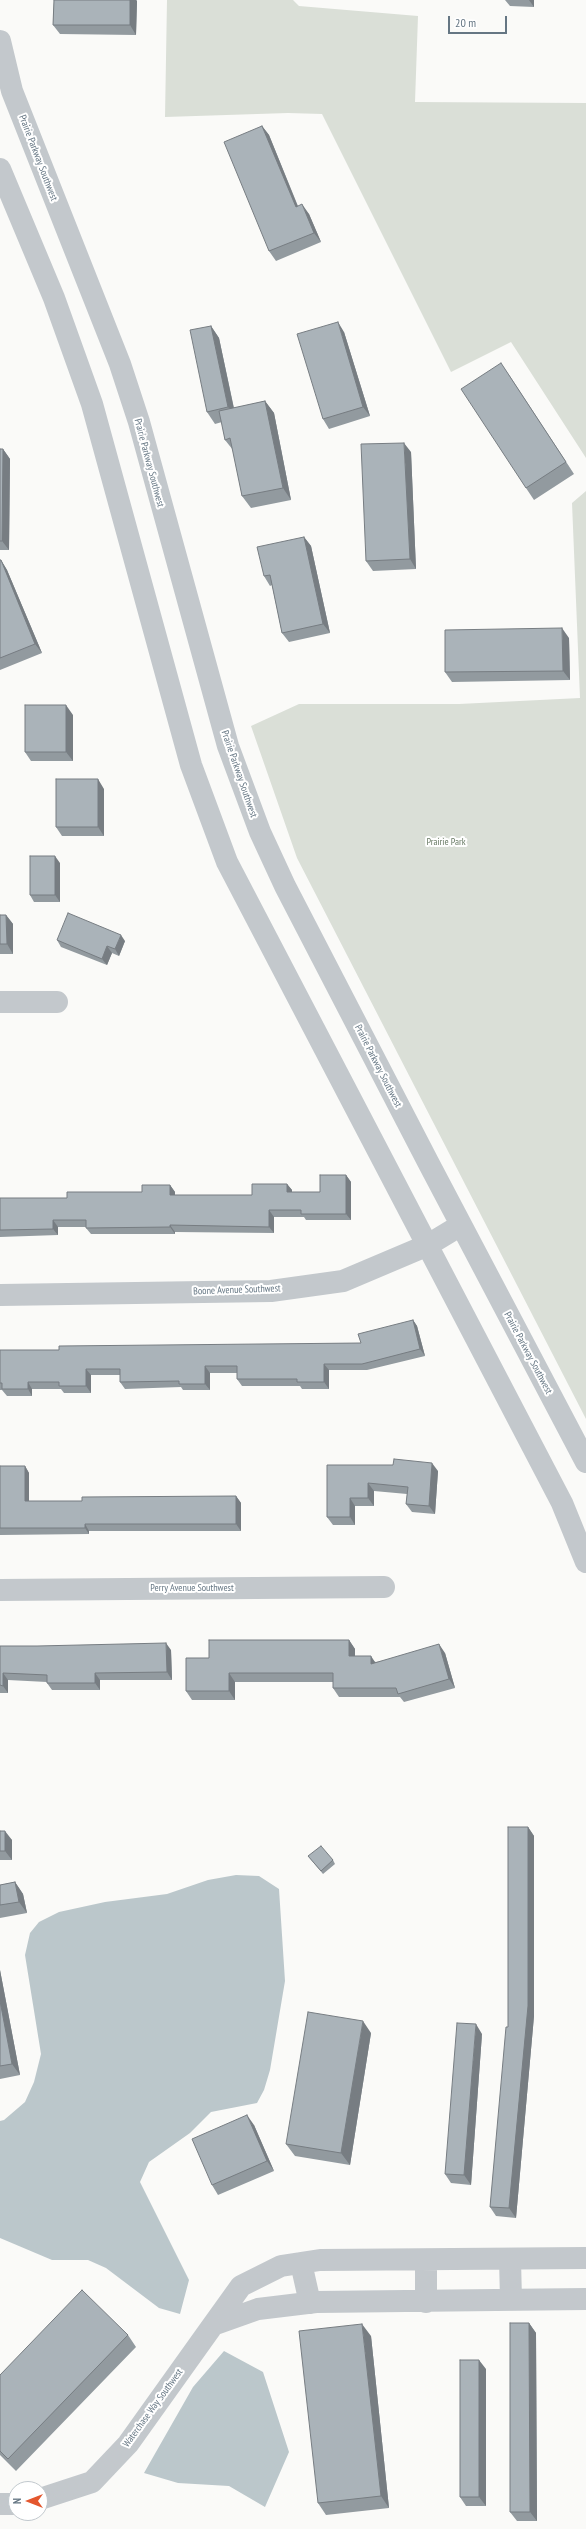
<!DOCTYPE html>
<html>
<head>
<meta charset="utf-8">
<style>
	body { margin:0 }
	#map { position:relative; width:586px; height:2529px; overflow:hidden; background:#fafaf8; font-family:"PT Sans Narrow",sans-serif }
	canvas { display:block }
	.north { position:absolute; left:8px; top:2481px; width:40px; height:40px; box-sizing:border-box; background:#fff; border:1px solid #c1c8cd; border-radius:50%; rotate:270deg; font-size:11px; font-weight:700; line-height:16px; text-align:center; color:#657683 }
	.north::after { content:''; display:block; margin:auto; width:14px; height:18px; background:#e4572e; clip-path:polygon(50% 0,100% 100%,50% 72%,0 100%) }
	.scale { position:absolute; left:448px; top:16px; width:59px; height:18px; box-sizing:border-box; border:2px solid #657683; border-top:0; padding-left:5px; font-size:12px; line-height:14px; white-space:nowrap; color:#657683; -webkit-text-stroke:3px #fff; paint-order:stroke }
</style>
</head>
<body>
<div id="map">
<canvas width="586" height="2529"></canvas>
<div class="north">N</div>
<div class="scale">20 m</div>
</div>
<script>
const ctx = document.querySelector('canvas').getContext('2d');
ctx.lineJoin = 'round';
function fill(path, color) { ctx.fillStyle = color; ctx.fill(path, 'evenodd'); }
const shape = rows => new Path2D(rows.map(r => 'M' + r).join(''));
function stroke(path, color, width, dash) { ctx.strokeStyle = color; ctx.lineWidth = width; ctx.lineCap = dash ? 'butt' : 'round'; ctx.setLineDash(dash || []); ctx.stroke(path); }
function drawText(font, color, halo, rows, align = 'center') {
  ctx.font = font + ' "PT Sans Narrow",sans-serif'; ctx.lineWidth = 4; ctx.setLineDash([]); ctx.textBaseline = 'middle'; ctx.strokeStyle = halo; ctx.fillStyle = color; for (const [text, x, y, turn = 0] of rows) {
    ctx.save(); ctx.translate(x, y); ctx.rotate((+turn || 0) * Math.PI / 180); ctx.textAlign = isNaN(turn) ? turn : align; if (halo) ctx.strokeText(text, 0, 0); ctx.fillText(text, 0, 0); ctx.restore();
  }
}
fill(shape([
	[167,0,293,0,299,6,418,16,415,102,586,103,586,458,511,342,451,372,322,114,288,113,165,117],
	[586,491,586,1419,297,858,251,726,299,704,459,704,580,698,572,503]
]), '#dadfd7');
fill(shape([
	[236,1875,259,1876,279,1889,285,1981,270,2070,264,2090,257,2103,211,2112,190,2133,149,2162,140,2182,189,2280,180,2314,159,2308,106,2268,88,2260,52,2260,0,2238,0,2121,4,2120,25,2102,34,2082,41,2054,25,1955,30,1933,39,1922,59,1912,105,1902,167,1894,208,1880],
	[224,2351,263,2372,289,2452,265,2507,229,2486,178,2483,144,2473,193,2387]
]), '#bbc7cb');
stroke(shape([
	[0,41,12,91,120,364,139,422,228,746,260,832,285,886,428,1162,586,1462],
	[0,169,54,298,92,404,191,765,227,862,562,1503,586,1562],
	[0,1002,57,1002],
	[0,1295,271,1291,343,1281,428,1245,461,1225],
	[0,1590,384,1587],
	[586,2258,320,2260,281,2266,241,2286,213,2325,258,2309,316,2302,586,2299],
	[510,2259,511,2300],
	[426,2260,426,2302],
	[301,2263,310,2303],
	[40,2499,92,2482,128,2444,213,2325],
	[0,2504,16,2504]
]), '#c3c8cc', 22);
fill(shape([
	[54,0,136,0,137,1,136,35,60,34,53,25],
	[505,0,534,0,534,7,510,6],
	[262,126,269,135,298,206,309,214,321,242,276,261,269,251],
	[211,326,219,338,234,408,265,401,274,413,291,500,251,508,242,496,233,450,225,440,222,422,215,424,207,412],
	[344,332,370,416,329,429,323,419],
	[509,375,574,474,534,500,526,488],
	[0,449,3,449,10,459,9,550,0,550],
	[411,452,416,569,373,571,366,561],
	[304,537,311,546,330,633,289,642,282,633,272,585,270,586,264,576],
	[0,560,1,560,7,570,42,653,0,670],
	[569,638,570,680,452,682,445,672],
	[73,715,73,761,31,761,25,752],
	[104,789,104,836,62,836,56,827],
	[60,863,60,902,34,902,30,895],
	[0,915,6,915,13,924,13,954,0,954],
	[57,940,125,941,119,956,112,953,107,965,61,947],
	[346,1175,351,1182,351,1220,306,1220,304,1217,274,1217,274,1233,175,1232,175,1234,91,1234,86,1228,86,1227,58,1227,58,1235,0,1237,0,1198,67,1198,142,1192,170,1185,175,1192,175,1195,252,1195,287,1184,292,1190,292,1192,320,1192],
	[413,1320,417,1326,425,1356,367,1370,329,1370,329,1389,302,1389,300,1386,242,1386,237,1379,237,1373,210,1373,210,1390,183,1390,181,1387,125,1389,120,1382,120,1375,91,1375,91,1393,64,1393,61,1389,32,1389,32,1396,7,1396,2,1390,0,1390,0,1350,59,1350,361,1343],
	[327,1465,438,1471,435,1514,412,1512,406,1504,407,1494,374,1491,374,1506,355,1506,355,1525,333,1525,327,1517],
	[0,1466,25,1466,29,1473,29,1501,82,1501,236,1496,241,1503,241,1531,89,1531,89,1534,0,1535],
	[349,1640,355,1649,355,1656,376,1662,445,1653,455,1688,404,1702,400,1697,339,1697,333,1688,333,1682,235,1682,235,1700,192,1700,186,1691,209,1658],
	[0,1646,171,1650,172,1680,100,1680,100,1690,52,1690,47,1683,47,1682,8,1680,8,1693,0,1693],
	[528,1827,534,1836,534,2016,516,2218,496,2216,490,2207],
	[0,1831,12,1840,12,1860,0,1860],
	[308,1856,333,1860,335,1864,323,1874],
	[15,1882,23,1894,27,1913,0,1918,0,1885],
	[0,1970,20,2075,0,2079],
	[371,2033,350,2165,295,2156,286,2144],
	[482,2034,471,2185,451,2183,445,2174],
	[254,2125,274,2171,218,2195,212,2185],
	[529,2323,536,2333,537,2521,517,2521,510,2512],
	[128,2335,136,2347,16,2471,0,2455,0,2375],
	[371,2336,389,2508,326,2515,318,2503],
	[486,2369,486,2506,466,2506,460,2497]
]), '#929a9f');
fill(shape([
	[130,0,136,0,137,1,136,35,130,25],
	[529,0,534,0,534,7],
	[262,126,269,135,302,217,296,207],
	[302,204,309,214,321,242,314,233],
	[338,322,344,332,370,416,363,407],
	[211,326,219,338,236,419,228,407],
	[501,363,509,375,574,474,566,462],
	[265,401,274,413,291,500,283,488],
	[404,443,411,452,416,569,410,559],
	[3,449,10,459,9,550,2,541],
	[304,537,311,546,330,633,323,624],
	[1,560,7,570,42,653,35,644],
	[562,628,569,638,570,680,563,671],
	[66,705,73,715,73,761,66,752],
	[98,779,104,789,104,836,98,827],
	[55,856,60,863,60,902,55,895],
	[6,915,13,924,13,954,7,944],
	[121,935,125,941,119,956,115,949],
	[107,946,112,953,107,965,102,959],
	[346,1175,351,1182,351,1220,346,1214],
	[287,1184,292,1190,292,1199,287,1192],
	[170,1185,175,1192,175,1202,170,1195],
	[269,1210,274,1217,274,1233,269,1227],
	[53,1220,58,1227,58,1235,53,1229],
	[170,1225,175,1232,175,1234,170,1227],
	[413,1320,417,1326,425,1356,420,1349],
	[324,1364,329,1370,329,1389,324,1382],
	[205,1366,210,1373,210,1390,205,1384],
	[86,1369,91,1375,91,1393,86,1386],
	[28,1382,32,1389,32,1396,28,1389],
	[432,1463,438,1471,435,1514,429,1506],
	[25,1466,29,1473,29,1507,25,1501],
	[368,1483,374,1491,374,1506,368,1498],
	[236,1496,241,1503,241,1531,236,1524],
	[350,1498,355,1506,355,1525,350,1517],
	[85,1524,89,1531,89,1534,85,1528],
	[349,1640,355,1649,355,1665,349,1656],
	[166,1643,171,1650,172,1680,167,1672],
	[439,1644,445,1653,455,1688,449,1679],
	[371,1656,377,1665,371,1664],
	[3,1673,8,1680,8,1693,3,1686],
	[95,1673,100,1680,100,1690,95,1683],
	[229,1673,235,1682,235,1700,229,1691],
	[528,1827,534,1836,534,2016,516,2218,509,2208],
	[5,1831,12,1840,12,1860,5,1851],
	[15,1882,23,1894,27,1913,19,1902],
	[0,1970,20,2075,12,2064,0,2001],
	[363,2021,371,2033,350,2165,341,2153],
	[476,2024,482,2034,471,2185,464,2175],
	[247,2115,254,2125,274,2171,267,2161],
	[529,2323,536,2333,537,2521,530,2512],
	[362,2324,371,2336,389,2508,381,2496],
	[479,2360,486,2369,486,2506,479,2497]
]), '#777d82');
const building = shape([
	[54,0,130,0,130,25,53,25,54,0],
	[262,126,296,207,302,204,314,233,269,251,224,142,262,126],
	[338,322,363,407,323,419,297,334,338,322],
	[211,326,228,407,207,412,190,330,211,326],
	[501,363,566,462,526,488,461,389,501,363],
	[265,401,283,488,242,496,230,438,225,440,219,411,265,401],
	[404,443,410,559,366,561,361,444,404,443],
	[0,449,3,449,2,541,0,541,0,449],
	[304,537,323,624,282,633,270,575,264,576,257,547,304,537],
	[0,560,1,560,35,644,0,658,0,560],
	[562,628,563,671,445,672,445,630,562,628],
	[25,705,66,705,66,752,25,752,25,705],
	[56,779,98,779,98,827,56,827,56,779],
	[30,856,55,856,55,895,30,895,30,856],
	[68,913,121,935,115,949,107,946,102,959,57,940,68,913],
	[0,915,6,915,7,944,0,944,0,915],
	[320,1175,346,1175,346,1214,301,1214,301,1210,269,1210,269,1227,170,1225,170,1227,86,1228,86,1220,53,1220,53,1229,0,1230,0,1198,67,1198,67,1192,142,1192,142,1185,170,1185,170,1195,252,1195,252,1184,287,1184,287,1192,320,1192,320,1175],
	[413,1320,420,1349,362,1364,324,1364,324,1382,297,1382,297,1379,237,1379,237,1366,205,1366,205,1384,179,1384,179,1381,120,1382,120,1369,86,1369,86,1386,59,1386,59,1382,28,1382,28,1389,2,1389,2,1383,0,1383,0,1350,59,1350,59,1346,361,1343,358,1334,413,1320],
	[394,1459,432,1463,429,1506,406,1504,408,1487,368,1483,368,1498,350,1498,350,1517,327,1517,327,1465,393,1465,394,1459],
	[0,1466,25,1466,25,1501,82,1501,82,1497,236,1496,236,1524,85,1524,85,1528,0,1528,0,1466],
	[209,1640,349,1640,349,1656,371,1656,371,1664,439,1644,449,1679,398,1694,396,1688,333,1688,333,1673,229,1673,229,1691,186,1691,186,1658,209,1658,209,1640],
	[166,1643,167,1672,95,1673,95,1683,47,1683,47,1675,3,1673,3,1686,0,1685,0,1646,37,1646,166,1643],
	[508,1827,528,1827,528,2006,509,2208,490,2207,506,2027,508,2027,508,1827],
	[0,1831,5,1831,5,1851,0,1851,0,1831],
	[321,1846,333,1860,321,1871,308,1856,321,1846],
	[15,1882,19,1902,0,1905,0,1885,15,1882],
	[0,2001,12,2064,0,2066,0,2001],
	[308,2012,363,2021,341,2153,286,2144,308,2012],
	[457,2023,476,2024,464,2175,445,2174,457,2023],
	[247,2115,267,2161,212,2185,192,2139,247,2115],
	[82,2290,128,2335,8,2459,0,2451,0,2375,82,2290],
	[510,2323,529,2323,530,2512,510,2512,510,2323],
	[362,2324,381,2496,318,2503,299,2331,362,2324],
	[460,2360,479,2360,479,2497,460,2497,460,2360]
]);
fill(building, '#aab3b9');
stroke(building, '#777d82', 1);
drawText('10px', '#657683', '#fff', [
	["Prairie Parkway Southwest",38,158,69],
	["Prairie Parkway Southwest",149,463,75],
	["Prairie Parkway Southwest",239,774,71],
	["Prairie Parkway Southwest",378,1066,63],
	["Boone Avenue Southwest",237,1290,-2],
	["Prairie Parkway Southwest",528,1353,62],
	["Perry Avenue Southwest",192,1588],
	["Waterchase Way Southwest",153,2408,-54]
]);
drawText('10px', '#687a64', '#fff', [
	["Prairie Park",446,842]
]);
</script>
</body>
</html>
